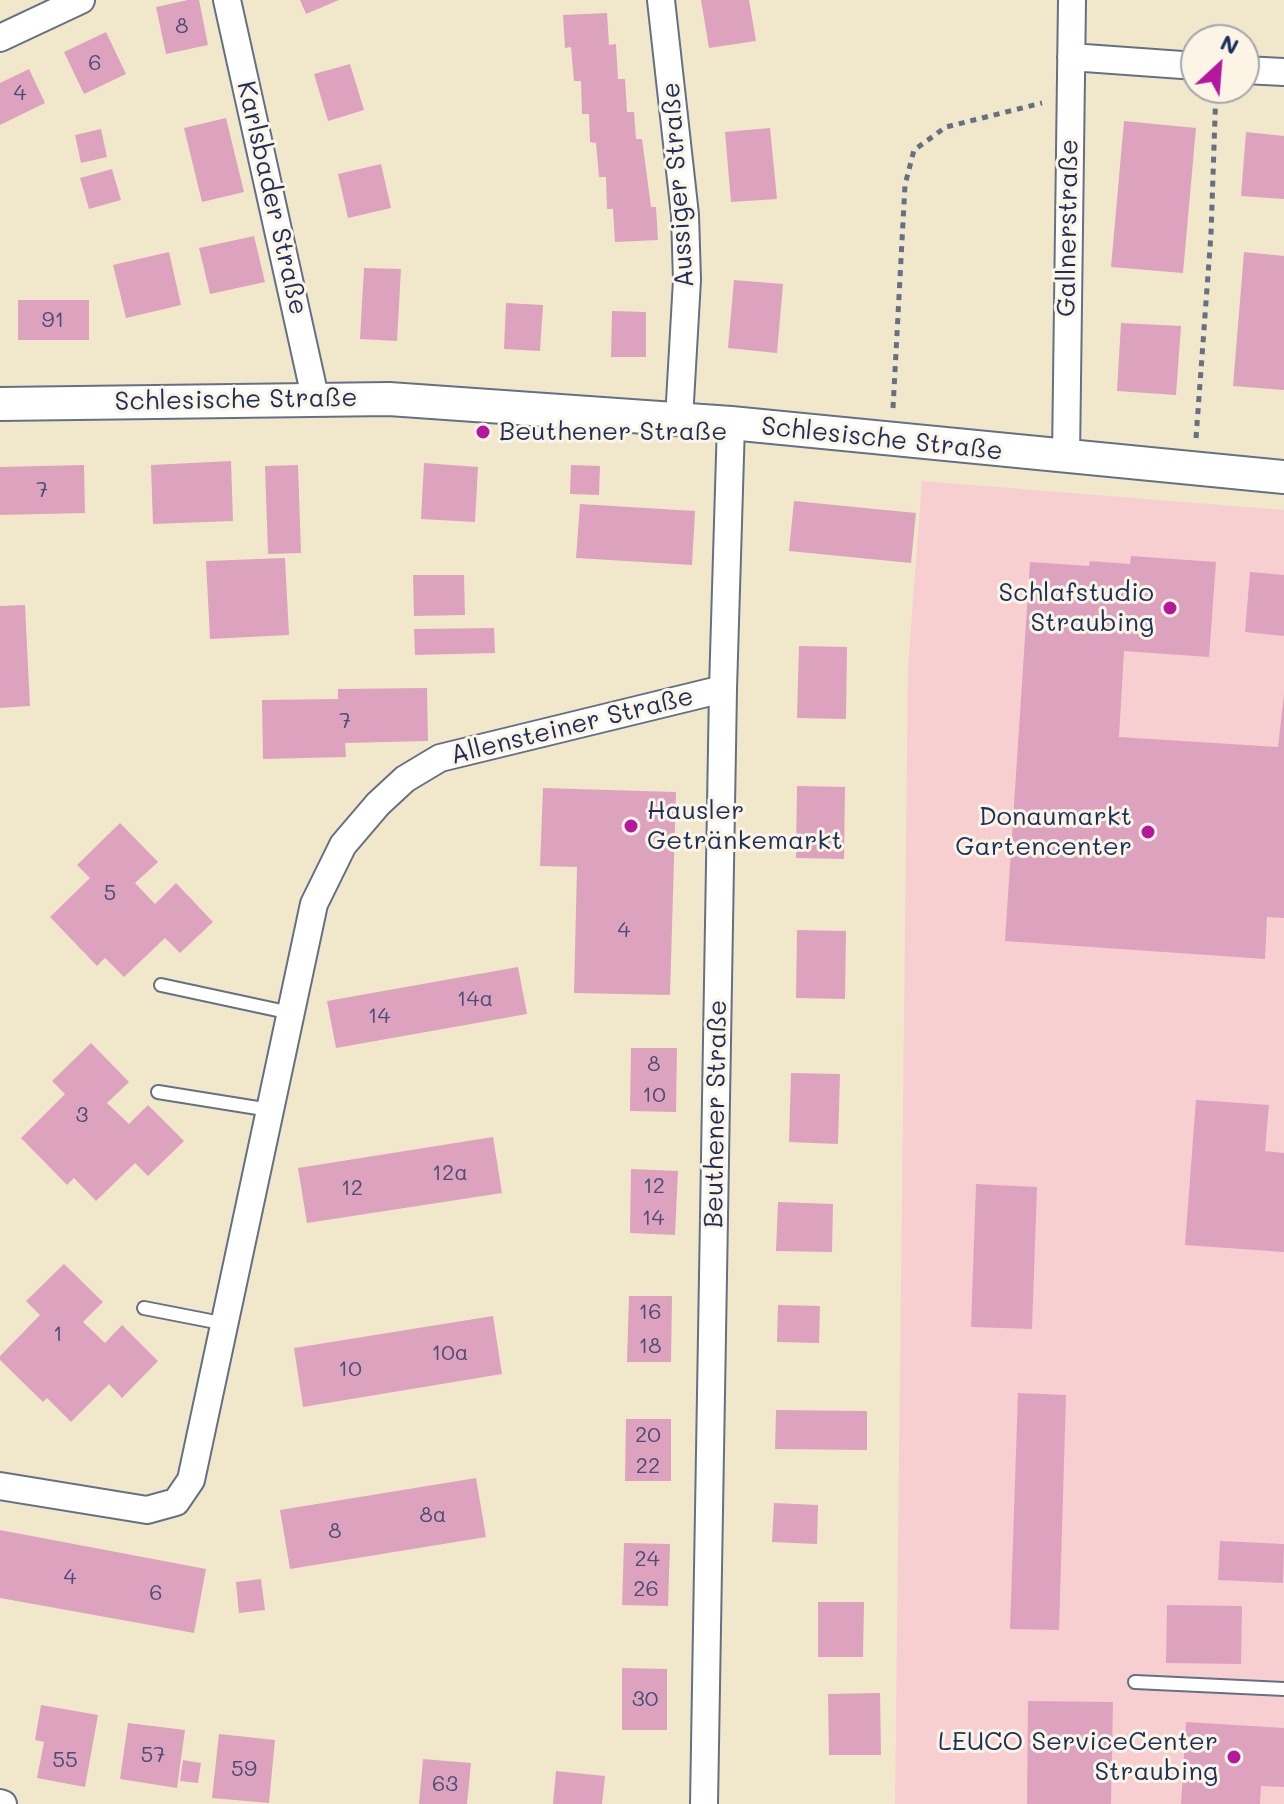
<!DOCTYPE html>
<html>
<head>
<meta charset="utf-8">
<style>
	body { margin:0 }
	#map { position:relative; width:1284px; height:1804px; overflow:hidden; background:#f1e8cc; font-family:Mali,sans-serif }
	canvas { display:block }
	.north { position:absolute; left:1180px; top:24px; width:80px; height:80px; box-sizing:border-box; background:#fcf5e5; border:2px solid #a2a6af; border-radius:50%; rotate:26deg; font-size:22px; font-weight:700; line-height:32px; text-align:center; color:#1b2f5e }
	.north::after { content:''; display:block; margin:auto; width:28px; height:36px; background:#b5179e; clip-path:polygon(50% 0,100% 100%,50% 72%,0 100%) }
</style>
</head>
<body>
<div id="map">
<canvas width="1284" height="1804"></canvas>
<div class="north">N</div>
</div>
<script>
const ctx = document.querySelector('canvas').getContext('2d');
ctx.lineJoin = 'round';
function fill(path, color) { ctx.fillStyle = color; ctx.fill(path, 'evenodd'); }
const shape = rows => new Path2D(rows.map(r => 'M' + r).join(''));
function stroke(path, color, width, dash) { ctx.strokeStyle = color; ctx.lineWidth = width; ctx.lineCap = dash ? 'butt' : 'round'; ctx.setLineDash(dash || []); ctx.stroke(path); }
function drawText(font, color, halo, rows, align = 'center') {
  ctx.font = font + ' Mali,sans-serif'; ctx.lineWidth = 6; ctx.setLineDash([]); ctx.textBaseline = 'middle'; ctx.strokeStyle = halo; ctx.fillStyle = color; for (const [text, x, y, turn = 0] of rows) {
    ctx.save(); ctx.translate(x, y); ctx.rotate((+turn || 0) * Math.PI / 180); ctx.textAlign = isNaN(turn) ? turn : align; if (halo) ctx.strokeText(text, 0, 0); ctx.fillText(text, 0, 0); ctx.restore();
  }
}
fill(shape([
	[922,481,1284,510,1284,1804,895,1804,908,666]
]), '#f7cfd1');
fill(shape([
	[188,0,199,0,208,45,166,54,156,7],
	[300,0,339,0,306,14],
	[701,0,749,0,756,41,709,48],
	[607,13,609,45,616,44,618,79,625,79,627,112,634,112,636,139,642,139,651,207,656,207,658,240,615,242,613,209,607,209,606,177,599,177,596,143,590,142,589,114,582,114,581,81,574,81,571,47,565,48,563,15],
	[106,32,126,74,84,94,64,52],
	[350,64,364,110,328,121,314,74],
	[29,69,45,103,0,125,0,83],
	[226,118,244,192,202,202,184,128],
	[1124,121,1196,128,1183,273,1111,267],
	[770,128,777,199,731,202,725,132],
	[101,129,107,157,81,163,75,135],
	[1246,132,1284,136,1284,199,1241,196],
	[381,164,391,208,348,218,338,174],
	[112,169,121,200,89,209,80,178],
	[254,236,265,282,210,294,199,248],
	[169,252,181,305,126,318,113,265],
	[1244,252,1284,256,1284,390,1233,386],
	[364,268,401,269,397,341,360,339],
	[734,280,783,284,777,353,728,348],
	[18,300,89,300,89,340,18,340],
	[506,303,543,305,540,351,504,349],
	[612,311,646,312,646,357,611,357],
	[1121,323,1181,326,1176,395,1117,391],
	[231,461,233,521,153,524,151,465],
	[424,463,478,467,475,522,421,519],
	[84,465,85,513,0,515,0,467],
	[298,465,301,553,268,554,265,466],
	[571,465,600,466,599,495,570,494],
	[794,501,916,513,911,563,789,551],
	[580,504,695,511,692,565,576,558],
	[1131,556,1216,562,1209,657,1124,651,1119,737,1278,747,1284,694,1284,918,1267,917,1265,959,1005,941,1030,562,1089,566,1090,561,1130,564],
	[285,558,289,635,210,639,206,561],
	[1250,572,1284,575,1284,636,1245,632],
	[413,575,464,575,465,615,414,616],
	[25,605,30,706,0,708,0,606],
	[494,628,495,653,415,655,414,629],
	[799,646,847,647,846,719,797,718],
	[427,688,428,741,345,743,346,757,263,759,262,700,338,699,338,689],
	[797,786,845,787,844,859,796,858],
	[543,788,676,792,670,995,574,993,577,867,540,866],
	[120,823,158,862,135,883,155,904,176,883,213,922,180,953,165,938,124,977,105,958,97,966,50,917,90,878,77,865],
	[797,930,846,931,845,999,796,998],
	[518,967,527,1014,336,1048,327,1001],
	[91,1043,129,1082,107,1103,129,1124,148,1105,184,1141,148,1176,135,1163,96,1201,74,1178,67,1185,21,1138,65,1094,52,1081],
	[631,1048,677,1048,676,1112,630,1111],
	[791,1073,840,1074,838,1144,789,1142],
	[1196,1100,1269,1105,1265,1151,1284,1153,1284,1252,1185,1245],
	[493,1137,502,1193,307,1223,298,1168],
	[631,1169,678,1171,675,1235,630,1233],
	[976,1184,1037,1187,1032,1329,971,1327],
	[778,1202,833,1204,832,1252,776,1251],
	[64,1264,103,1302,83,1322,105,1343,122,1325,158,1361,122,1398,109,1384,71,1422,47,1398,43,1402,0,1360,0,1356,40,1315,26,1301],
	[629,1296,672,1296,671,1362,627,1362],
	[778,1305,820,1306,819,1343,777,1342],
	[493,1316,502,1374,303,1407,294,1348],
	[1018,1393,1066,1395,1059,1630,1010,1629],
	[776,1410,867,1411,867,1450,775,1449],
	[626,1419,671,1419,671,1481,625,1481],
	[476,1478,486,1537,290,1569,280,1510],
	[774,1503,818,1505,817,1544,772,1542],
	[0,1530,206,1569,194,1633,0,1598],
	[1220,1541,1284,1544,1283,1583,1218,1580],
	[624,1543,670,1544,668,1606,622,1605],
	[261,1579,265,1610,239,1613,236,1582],
	[818,1602,864,1602,863,1657,818,1657],
	[1167,1605,1242,1606,1241,1664,1166,1663],
	[622,1668,667,1669,667,1730,622,1730],
	[880,1693,881,1755,829,1755,828,1694],
	[1028,1701,1113,1702,1111,1804,1027,1804],
	[41,1705,98,1715,85,1787,37,1778,44,1742,35,1740],
	[1186,1722,1284,1728,1284,1787,1261,1786,1260,1804,1181,1804],
	[128,1723,185,1730,177,1788,120,1779],
	[219,1734,275,1740,269,1803,212,1798],
	[423,1759,471,1763,467,1804,419,1804],
	[183,1760,201,1763,198,1783,180,1781],
	[556,1771,605,1776,602,1804,553,1804]
]), '#dda3be');
const service = shape([
	[161,985,291,1013],
	[158,1092,270,1110],
	[144,1308,226,1324],
	[1135,1682,1284,1689]
]);
const minor = shape([
	[227,0,315,397],
	[661,0,685,215,687,280,679,419],
	[0,38,81,0],
	[1071,57,1196,66],
	[1244,70,1284,72],
	[1066,457,1072,0],
	[0,1486,147,1510,176,1502,191,1480,314,904,343,845,378,804,405,779,440,758,723,689],
	[0,1803,3,1804],
	[704,1804,723,689,731,423]
]);
const tertiary = shape([
	[0,404,389,399,731,423,1284,477]
]);
stroke(service, '#667084', 16);
stroke(minor, '#667084', 30);
stroke(tertiary, '#667084', 36);
stroke(shape([
	[893,408,905,185,914,150,946,127,1042,103],
	[1196,438,1211,234,1216,88]
]), '#667084', 5, [6, 6]);
stroke(service, '#fff', 12);
stroke(minor, '#fff', 26);
stroke(tertiary, '#fff', 32);
for (const [x, y, r, color] of [
	[483,432,8,"#b5179e"],
	[1170,608,8,"#b5179e"],
	[631,826,8,"#b5179e"],
	[1148,832,8,"#b5179e"],
	[1234,1757,8,"#b5179e"]
]) { const dot = new Path2D(); dot.arc(x, y, r, 0, 2 * Math.PI); ctx.fillStyle = color; ctx.fill(dot); stroke(dot, '#fcf5e5', 3); }
drawText('22px', '#4c4c76', null, [
	["8",182,26],
	["6",95,63],
	["4",20,93],
	["91",53,320],
	["7",42,490],
	["7",345,721],
	["5",110,893],
	["4",624,930],
	["14a",475,999],
	["14",379,1016],
	["8",654,1064],
	["10",654,1095],
	["3",82,1115],
	["12a",450,1173],
	["12",654,1186],
	["12",352,1188],
	["14",653,1218],
	["16",650,1312],
	["1",58,1334],
	["18",650,1346],
	["10a",450,1353],
	["10",350,1369],
	["20",648,1435],
	["22",648,1466],
	["8a",433,1515],
	["8",335,1531],
	["24",647,1559],
	["4",70,1577],
	["26",646,1589],
	["6",156,1593],
	["30",645,1699],
	["57",153,1755],
	["55",65,1760],
	["59",244,1769],
	["63",445,1784]
]);
drawText('26px', '#1b2f5e', '#fcf5e5', [
	["Aussiger Straße",678,185,-94],
	["Karlsbader Straße",272,198,77],
	["Gallnerstraße",1068,228,-89],
	["Schlesische Straße",236,400,-1],
	["Schlesische Straße",882,439,6],
	["Allensteiner Straße",572,726,-14],
	["Beuthener Straße",716,1114,-89]
]);
drawText('26px', '#1b2f5e', '#fcf5e5', [
	["Beuthener Straße",499,432,"left"],
	["Schlafstudio",1154,593],
	["Straubing",1154,623],
	["Hausler",647,811,"left"],
	["Getränkemarkt",647,841,"left"],
	["Donaumarkt",1132,817],
	["Gartencenter",1132,847],
	["LEUCO ServiceCenter",1218,1742],
	["Straubing",1218,1772]
], 'right');
</script>
</body>
</html>
